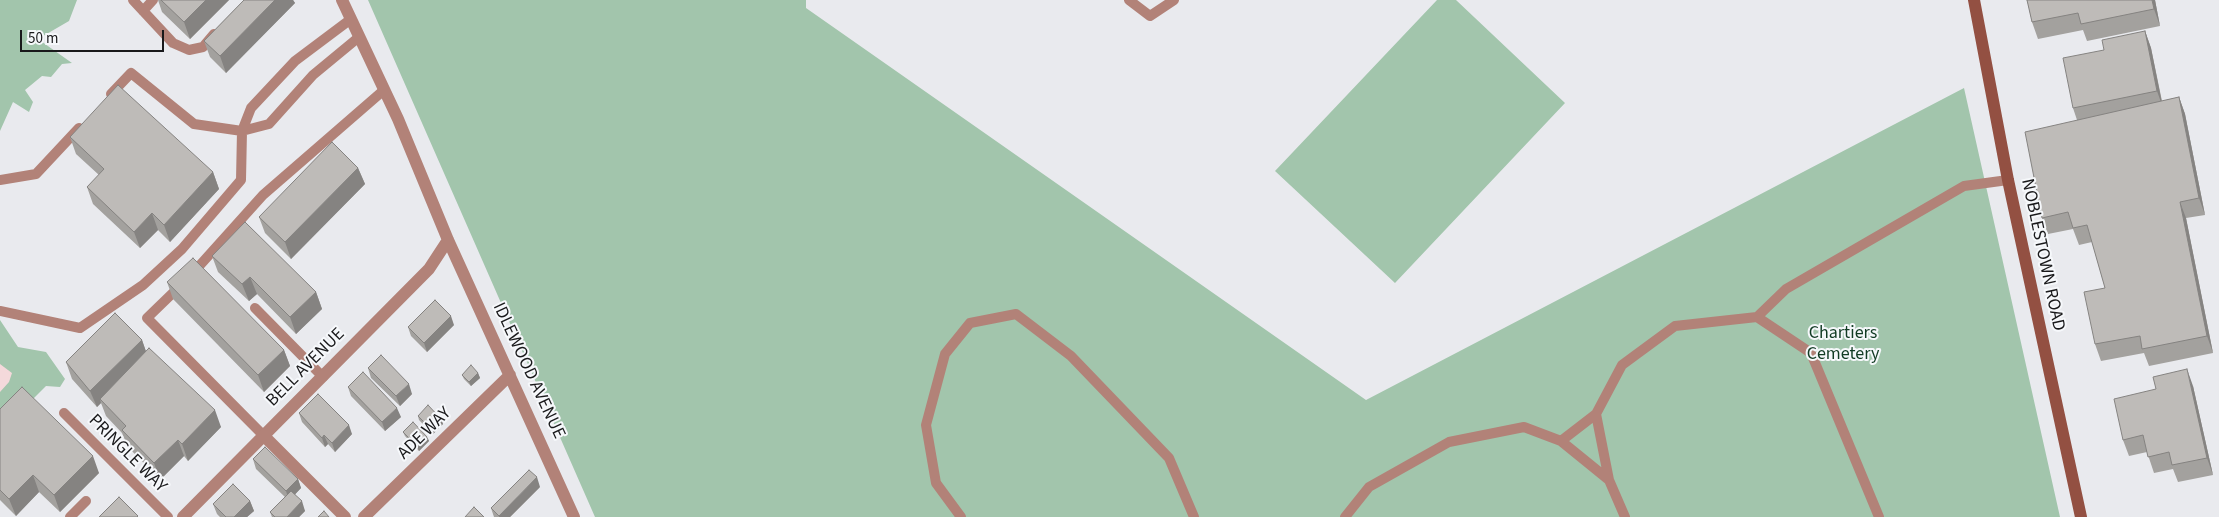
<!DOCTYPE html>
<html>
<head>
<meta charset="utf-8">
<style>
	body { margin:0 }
	#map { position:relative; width:2219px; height:517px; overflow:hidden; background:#e9eaee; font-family:"Source Sans 3",sans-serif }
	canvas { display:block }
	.scale { position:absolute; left:20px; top:30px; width:144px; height:22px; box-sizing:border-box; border:2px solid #19191b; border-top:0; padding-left:6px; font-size:15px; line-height:18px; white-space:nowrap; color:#19191b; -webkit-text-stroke:4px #f6f8fb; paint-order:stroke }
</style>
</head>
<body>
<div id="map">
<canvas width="2219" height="517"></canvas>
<div class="scale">50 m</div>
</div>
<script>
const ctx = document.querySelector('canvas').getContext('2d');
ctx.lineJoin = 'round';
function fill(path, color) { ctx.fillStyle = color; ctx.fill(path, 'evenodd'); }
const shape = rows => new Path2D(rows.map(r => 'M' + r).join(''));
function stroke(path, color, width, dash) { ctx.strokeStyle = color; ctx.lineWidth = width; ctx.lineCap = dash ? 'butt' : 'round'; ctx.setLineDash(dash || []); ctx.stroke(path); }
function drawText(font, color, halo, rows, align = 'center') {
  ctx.font = font + ' "Source Sans 3",sans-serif'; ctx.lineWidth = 4; ctx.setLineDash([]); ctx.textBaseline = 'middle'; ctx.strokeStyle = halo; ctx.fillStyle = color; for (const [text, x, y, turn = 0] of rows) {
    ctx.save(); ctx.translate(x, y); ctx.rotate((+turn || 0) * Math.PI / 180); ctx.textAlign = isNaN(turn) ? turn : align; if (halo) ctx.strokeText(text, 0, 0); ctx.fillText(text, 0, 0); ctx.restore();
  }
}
fill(shape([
	[0,351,30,374,0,406]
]), '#f4d9db');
fill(shape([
	[0,0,77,0,69,21,38,39,72,63,62,64,51,77,42,76,25,90,33,102,29,112,13,102,0,131],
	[368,0,806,0,806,8,1366,400,1964,88,2060,517,595,517],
	[1437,0,1456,0,1565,103,1395,283,1275,171],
	[0,320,18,347,46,352,65,379,60,387,46,386,0,432,0,392,9,382,12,373,0,364]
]), '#a2c5ac');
stroke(shape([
	[133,0,173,43,189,50,203,47,214,34],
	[1129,0,1150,16,1174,0],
	[143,11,153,0],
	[351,19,295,61,251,108,242,131,269,124,313,75,359,37],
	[0,180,36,174,79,128],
	[192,274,263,195,384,90],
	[180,286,147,318,264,436],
	[255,308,323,377],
	[0,311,80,328,143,285,182,249,241,180,242,131,194,124,131,73,111,94],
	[1757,317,1786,289,1964,186,2008,180],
	[64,413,168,517],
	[1561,441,1596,414],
	[70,517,86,501],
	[961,517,936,483,926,425,945,354,970,323,1016,314,1071,356,1169,458,1194,517],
	[1345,517,1369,487,1449,442,1524,427,1561,441,1609,480],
	[1625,517,1609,480,1596,414,1622,365,1675,326,1757,317,1811,353,1879,517]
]), '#b28278', 10);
stroke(shape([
	[342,0,398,119,448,240,574,517],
	[264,436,345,517],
	[183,517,429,269,448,240],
	[364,517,510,375]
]), '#b28278', 12);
stroke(shape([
	[1974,0,2008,180,2081,517]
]), '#935042', 12);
fill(shape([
	[158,0,229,0,190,39,162,12],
	[244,0,293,0,295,3,226,73,210,57,204,41],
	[2027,0,2155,0,2160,26,2087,41,2083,30,2038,39,2032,22],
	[2145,31,2151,48,2162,101,2179,97,2185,114,2205,215,2186,218,2213,353,2149,366,2144,353,2101,361,2095,344,2105,288,2092,242,2079,245,2073,229,2048,234,2042,218,2077,120,2073,108,2104,50],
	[70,137,213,172,219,189,170,242,158,230,140,248,93,204,87,187,99,175,76,154],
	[358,168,365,184,291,259,265,233,259,217],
	[212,256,316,292,322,309,296,334,257,294,249,301,218,272],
	[167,282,284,350,290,366,264,392,173,299],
	[454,325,427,352,411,336,408,327],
	[142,340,146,352,221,427,188,461,184,456,160,480,128,447,122,433,106,416,101,403,97,407,72,379,66,362],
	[368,368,412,394,400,406,371,378],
	[478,373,480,378,471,386,464,379,462,375],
	[2193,386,2213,475,2178,482,2173,469,2154,473,2147,452,2129,456,2123,440,2156,389],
	[348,387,401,417,385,431,351,396],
	[0,409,99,473,60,512,39,492,16,516,0,500],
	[299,413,352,434,335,452,328,444,325,447,302,422],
	[418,416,441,419,443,424,433,434,419,420],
	[403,432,427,437,429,441,419,451,405,436],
	[253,459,298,479,301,488,295,494,305,511,299,517,272,517,270,512,285,497,256,469],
	[540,487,510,517,494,517,491,508],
	[250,501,254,511,247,517,220,517,217,514,213,504]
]), '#a3a19e');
fill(shape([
	[206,0,229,0,190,39,184,22],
	[275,0,293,0,295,3,226,73,220,56],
	[2152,0,2155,0,2160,26,2154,9],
	[2145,31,2151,48,2163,108,2157,91],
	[2179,97,2185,114,2205,215,2199,198],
	[358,168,365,184,291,259,285,242],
	[213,172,219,189,170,242,164,225],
	[2180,202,2186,218,2213,353,2207,336],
	[152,213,158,230,140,248,134,232],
	[250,277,257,294,249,301,242,284],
	[316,292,322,309,296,334,290,317],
	[451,316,454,325,427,352,424,343],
	[142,340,148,357,100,399,101,403,97,407,90,391],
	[284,350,290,366,264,392,258,375],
	[2187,369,2193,386,2213,475,2207,458],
	[478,373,480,378,471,386,469,382],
	[409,384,412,394,400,406,396,396],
	[397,408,401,417,385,431,382,422],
	[215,410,221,427,188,461,182,444],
	[441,419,443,424,433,434,431,429],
	[349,425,352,434,335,452,332,443],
	[324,435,328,444,325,447,322,438],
	[427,437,429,441,419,451,417,446],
	[178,440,184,456,160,480,154,463],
	[93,456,99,473,60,512,54,495],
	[33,475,39,492,16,516,9,499],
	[537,477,540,487,510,517,499,517,499,516],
	[298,479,301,488,289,501,286,491],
	[250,501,254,511,247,517,234,517],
	[302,501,305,511,299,517,287,517]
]), '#858381');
const building = shape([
	[161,0,206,0,184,22,161,0],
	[244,0,275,0,220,56,204,41,244,0],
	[2027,0,2152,0,2154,9,2081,24,2078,13,2032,22,2027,0],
	[2145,31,2157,91,2073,108,2063,58,2104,50,2102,40,2145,31],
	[118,85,213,172,164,225,152,213,134,232,87,187,104,169,70,137,118,85],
	[2179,97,2199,198,2180,202,2207,336,2142,349,2140,336,2095,344,2084,292,2105,288,2087,225,2073,228,2068,212,2042,218,2025,132,2179,97],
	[332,142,358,168,285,242,259,217,332,142],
	[245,222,316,292,290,317,250,277,242,284,212,256,245,222],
	[193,258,284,350,258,375,167,282,193,258],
	[435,300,451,316,424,343,408,327,435,300],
	[115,313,142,340,90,391,66,362,115,313],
	[149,348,215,410,182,444,178,440,154,463,122,430,126,426,100,399,149,348],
	[381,355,409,384,396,396,368,368,381,355],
	[471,365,478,373,469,382,462,375,471,365],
	[2187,369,2207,458,2172,465,2169,452,2148,457,2143,435,2123,440,2114,399,2156,389,2153,377,2187,369],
	[363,372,397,408,382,422,348,387,363,372],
	[22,387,93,456,54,495,33,475,9,499,0,490,0,409,22,387],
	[318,394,349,425,332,443,324,435,322,438,299,413,318,394],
	[428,405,441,419,431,429,418,416,428,405],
	[413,422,427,437,417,446,403,432,413,422],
	[265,447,298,479,286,491,253,459,265,447],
	[529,470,537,477,499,516,491,508,529,470],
	[233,484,250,501,234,517,226,517,213,504,233,484],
	[291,491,302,501,287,517,275,517,270,512,291,491],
	[119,497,138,516,137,517,99,517,119,497],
	[474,507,484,517,465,517,474,507],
	[324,511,329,517,318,517,324,511]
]);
fill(building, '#bebbb8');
stroke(building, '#858381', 1);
drawText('18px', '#19191b', '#f6f8fb', [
	["NOBLESTOWN ROAD",2042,255,78],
	["BELL AVENUE",306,368,-45],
	["IDLEWOOD AVENUE",528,371,65],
	["ADE WAY",425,434,-44],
	["PRINGLE WAY",127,454,45]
]);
drawText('18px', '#113b23', '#f6f8fb', [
	["Chartiers",1843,334],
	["Cemetery",1843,355]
]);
</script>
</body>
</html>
